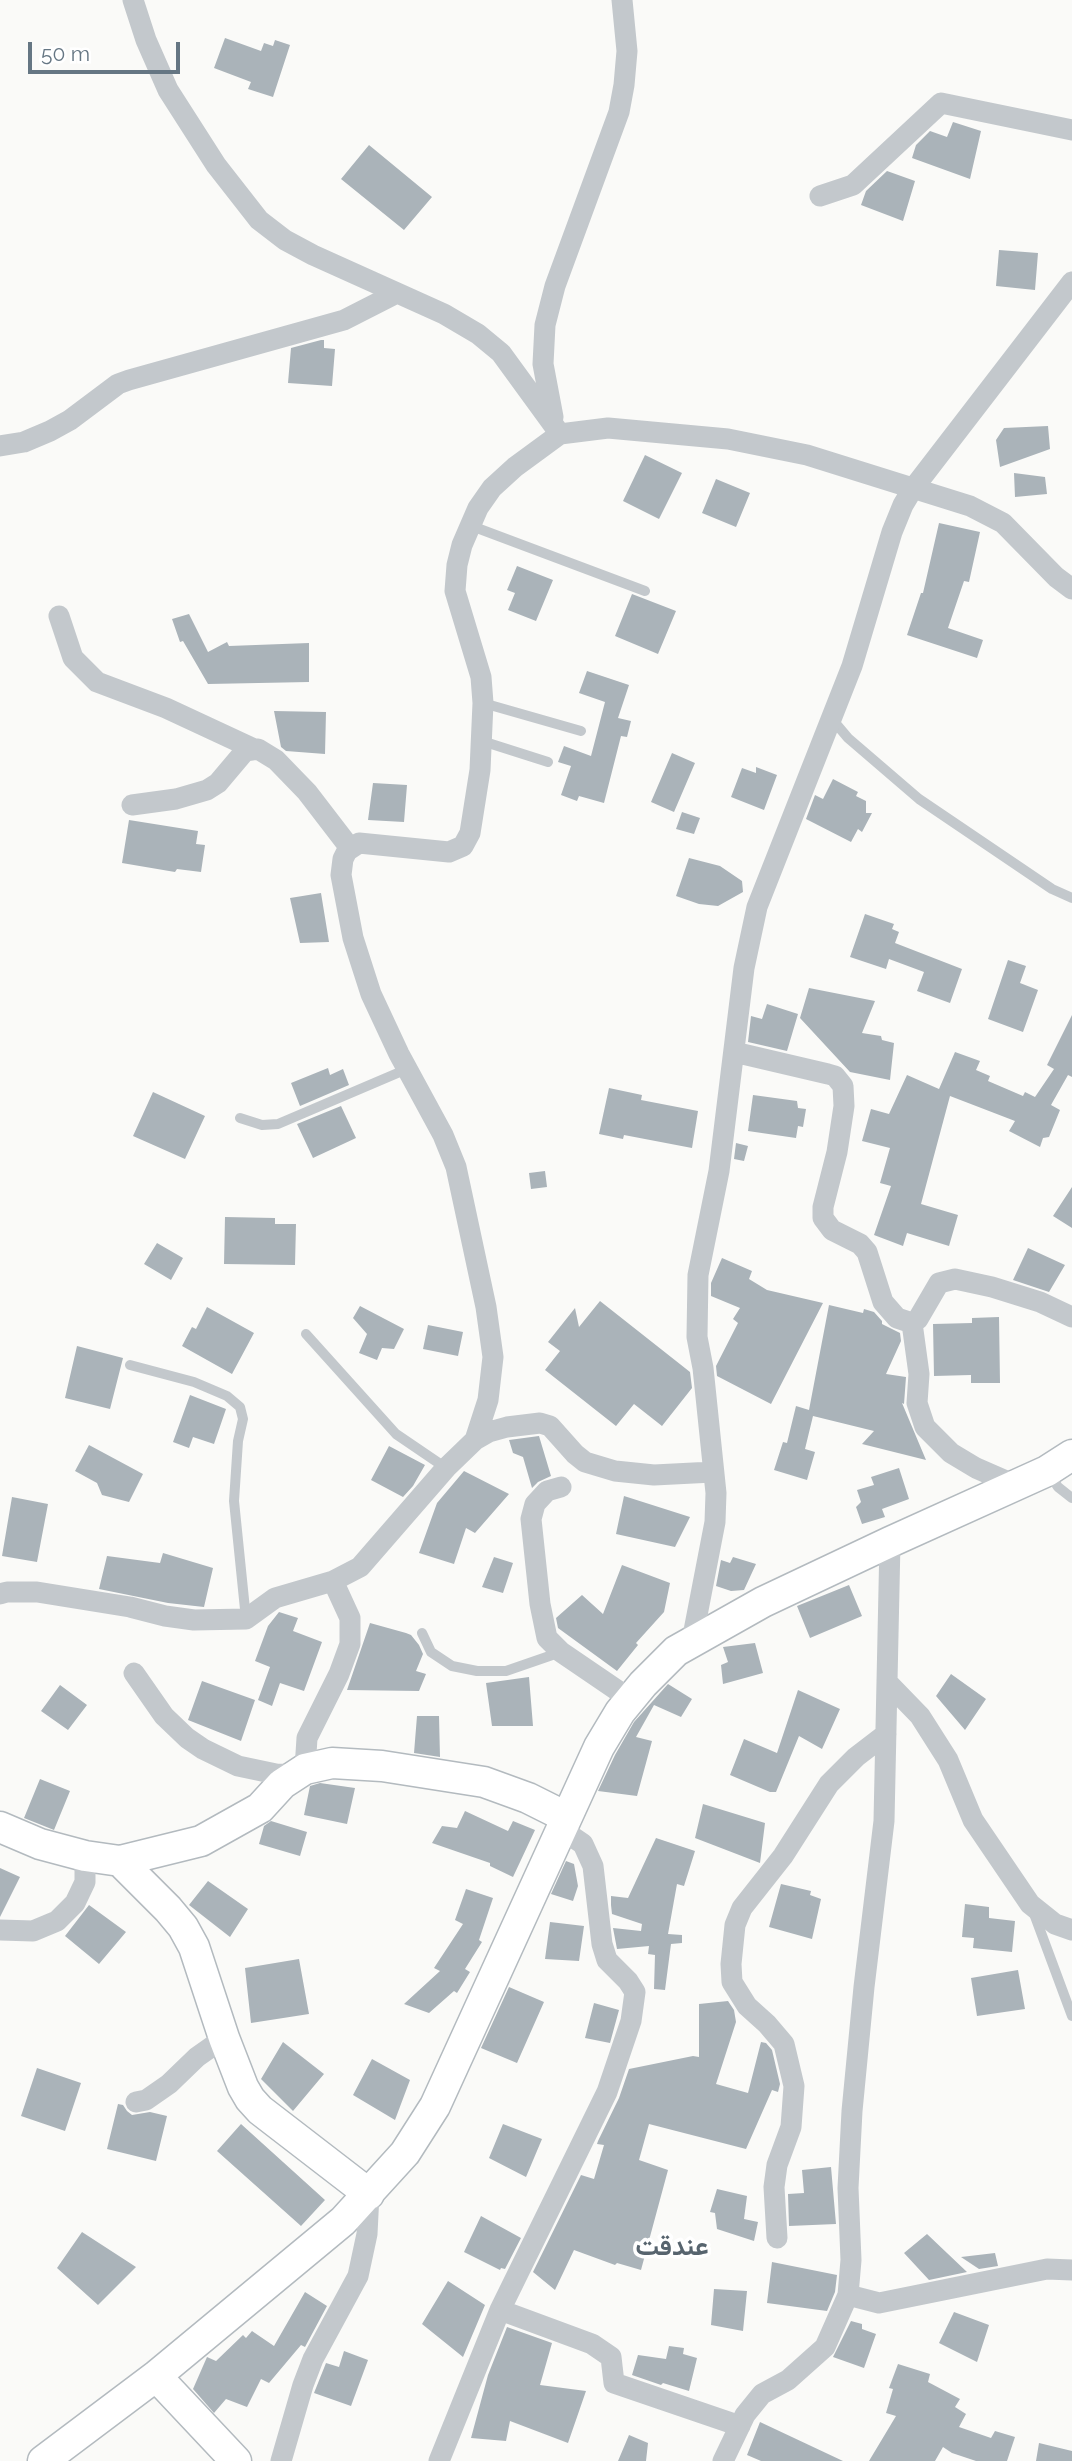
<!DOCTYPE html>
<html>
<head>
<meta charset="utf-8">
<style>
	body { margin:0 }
	#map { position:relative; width:1072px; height:2461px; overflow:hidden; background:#fafaf8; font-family:Raleway,sans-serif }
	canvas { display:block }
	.scale { position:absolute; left:28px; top:42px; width:152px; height:32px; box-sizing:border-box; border:4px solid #657683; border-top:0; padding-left:9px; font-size:21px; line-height:24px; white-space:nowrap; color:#657683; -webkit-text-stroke:5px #fff; paint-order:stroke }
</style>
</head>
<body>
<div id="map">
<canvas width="1072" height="2461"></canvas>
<div class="scale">50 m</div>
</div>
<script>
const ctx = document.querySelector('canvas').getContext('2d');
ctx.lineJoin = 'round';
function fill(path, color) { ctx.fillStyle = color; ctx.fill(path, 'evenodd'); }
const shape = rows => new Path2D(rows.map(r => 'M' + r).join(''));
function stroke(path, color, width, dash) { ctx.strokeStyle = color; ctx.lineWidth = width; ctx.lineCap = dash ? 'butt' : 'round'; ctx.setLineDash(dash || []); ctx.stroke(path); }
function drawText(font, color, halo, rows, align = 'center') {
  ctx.font = font + ' Raleway,Vazirmatn,sans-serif'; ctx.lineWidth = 7; ctx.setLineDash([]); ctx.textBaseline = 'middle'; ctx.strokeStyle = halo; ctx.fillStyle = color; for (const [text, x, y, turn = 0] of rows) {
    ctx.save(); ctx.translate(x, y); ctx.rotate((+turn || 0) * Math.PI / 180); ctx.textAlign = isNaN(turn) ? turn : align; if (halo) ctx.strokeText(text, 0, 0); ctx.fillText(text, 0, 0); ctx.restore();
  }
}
fill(shape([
	[225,38,261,51,264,43,273,46,275,40,290,45,273,97,248,89,251,82,214,68],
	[953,122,981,131,970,179,912,158,916,145,930,131,947,137],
	[369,145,432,197,404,230,341,179],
	[887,171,915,181,903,221,861,205,866,191],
	[999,250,1038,253,1035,290,996,286],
	[321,340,324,340,324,348,335,349,332,386,288,383,291,348],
	[1048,426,1050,449,1000,467,996,440,1004,428],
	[645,455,682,473,659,519,623,501],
	[1014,473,1045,477,1047,494,1015,497],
	[716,479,750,493,736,527,702,513],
	[939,523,980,532,969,582,964,581,948,628,983,640,977,658,907,635,921,593,923,593],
	[517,566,553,580,536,621,508,610,515,593,507,590],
	[632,594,676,611,658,654,615,636],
	[189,614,208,652,227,642,229,646,309,643,309,682,208,684,183,641,180,642,172,619],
	[587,671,629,685,618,718,631,721,627,737,621,736,604,803,579,796,577,801,561,795,571,766,558,762,564,746,591,756,605,702,579,693],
	[274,711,326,712,325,754,286,751,281,747],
	[672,753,695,763,674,812,651,802],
	[756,767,777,775,764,810,731,797,742,768,756,773],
	[833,779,858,792,856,796,866,801,866,813,872,813,862,832,858,829,851,842,806,819,815,795,823,799],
	[373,783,407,785,404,822,368,820],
	[682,812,700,818,694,834,676,829],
	[129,820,198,831,196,844,205,845,201,872,177,869,175,872,122,863],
	[689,858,720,866,742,881,743,892,718,906,699,904,676,896],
	[321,893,329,942,300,943,290,898],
	[865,914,894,924,892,929,899,932,895,943,962,969,950,1003,917,991,924,972,889,959,886,969,850,957],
	[1008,960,1026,966,1020,983,1038,990,1023,1032,988,1019],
	[809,988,875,1001,862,1033,881,1036,882,1040,894,1043,890,1080,850,1072,800,1018],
	[767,1004,798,1014,787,1051,748,1042,751,1016,762,1019],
	[1072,1015,1072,1077,1068,1075,1051,1105,1060,1110,1049,1137,1043,1138,1040,1147,1009,1131,1015,1121,950,1096,921,1204,958,1215,949,1246,907,1233,903,1246,874,1235,891,1186,880,1183,890,1148,862,1141,871,1109,889,1114,907,1075,939,1089,955,1052,980,1061,976,1070,990,1076,988,1081,1023,1096,1025,1092,1035,1097,1054,1069,1047,1065],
	[328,1068,330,1075,343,1069,349,1085,300,1106,291,1083],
	[609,1088,642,1095,641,1100,698,1111,692,1148,624,1135,623,1139,599,1134],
	[153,1092,205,1116,185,1159,133,1136],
	[753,1095,797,1101,798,1108,806,1109,803,1127,798,1126,796,1138,748,1131],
	[341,1106,356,1138,313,1158,297,1124],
	[736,1143,748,1146,744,1161,734,1159],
	[545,1171,547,1187,531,1189,529,1173],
	[1072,1187,1072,1228,1053,1216],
	[225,1217,275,1218,275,1224,296,1224,295,1265,224,1264],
	[157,1243,183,1258,171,1280,144,1264],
	[1028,1248,1065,1265,1049,1292,1013,1280],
	[722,1258,752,1271,749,1279,767,1290,823,1303,771,1404,717,1376,716,1366,738,1323,733,1319,740,1308,711,1296,711,1283],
	[600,1301,690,1372,692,1388,662,1426,634,1404,616,1426,545,1370,560,1351,548,1342,575,1308,579,1327],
	[829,1305,863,1313,864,1309,874,1312,882,1321,882,1324,900,1333,901,1341,886,1374,906,1377,904,1404,902,1403,926,1460,862,1444,874,1431,813,1416,805,1449,815,1452,807,1480,774,1470,783,1442,787,1443,796,1406,809,1410],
	[360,1306,404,1329,394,1349,382,1348,377,1360,359,1353,367,1334,353,1318],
	[207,1307,254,1333,232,1374,182,1346,192,1327,196,1329],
	[999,1317,1000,1383,971,1383,971,1375,934,1376,933,1324,972,1323,972,1318],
	[428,1325,463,1332,458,1356,423,1349],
	[77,1346,123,1358,110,1409,65,1398],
	[190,1395,226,1409,214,1444,193,1437,189,1448,173,1442],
	[539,1436,551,1476,538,1482,532,1488,523,1457,513,1453,509,1440],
	[89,1445,143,1474,129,1502,102,1495,97,1483,75,1471],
	[389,1446,425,1465,413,1486,403,1497,371,1480],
	[899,1468,909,1499,882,1509,885,1517,862,1524,856,1507,861,1502,857,1490,874,1485,871,1477],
	[464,1471,509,1494,475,1533,466,1528,454,1564,419,1553,437,1503],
	[624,1496,690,1517,675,1547,616,1534],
	[12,1497,48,1504,37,1562,2,1556],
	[163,1553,213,1568,204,1607,168,1603,99,1589,107,1556,160,1563],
	[494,1557,513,1563,503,1593,482,1587],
	[733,1557,756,1564,744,1590,731,1591,716,1586,721,1560,730,1563],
	[622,1565,670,1583,664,1612,636,1643,638,1645,617,1671,558,1628,556,1618,582,1595,603,1614],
	[849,1585,862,1616,810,1638,797,1606],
	[279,1612,298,1618,293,1631,322,1642,304,1691,280,1683,272,1706,258,1700,270,1667,255,1661,268,1626],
	[370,1623,406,1633,411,1635,419,1645,423,1654,416,1671,426,1674,419,1691,347,1690],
	[755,1643,763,1673,723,1684,721,1665,728,1662,723,1647],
	[951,1674,986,1699,965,1730,936,1696],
	[529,1677,533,1726,492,1726,486,1683],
	[202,1681,255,1700,241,1741,188,1720],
	[668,1684,692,1699,681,1717,654,1705,636,1737,652,1741,637,1796,598,1791,615,1755,634,1722],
	[60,1685,87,1705,68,1730,41,1711],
	[798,1690,840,1709,822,1749,799,1736,776,1792,770,1792,730,1775,744,1739,777,1753],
	[417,1716,439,1716,440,1757,414,1753],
	[40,1779,70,1791,54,1830,24,1818],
	[320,1783,355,1788,347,1824,304,1815,310,1786],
	[703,1804,765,1823,760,1863,695,1838],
	[465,1811,508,1831,513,1821,535,1830,513,1877,490,1866,490,1863,432,1843,442,1826,457,1828],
	[271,1821,307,1832,300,1856,259,1844,264,1826],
	[656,1838,695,1851,684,1886,677,1884,668,1934,682,1935,682,1943,671,1944,665,1990,654,1989,655,1955,648,1954,649,1946,617,1949,613,1928,641,1931,642,1924,612,1914,611,1905,611,1896,628,1898],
	[566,1861,574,1864,578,1886,573,1901,551,1894],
	[0,1868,20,1877,0,1917],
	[208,1881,248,1909,230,1937,189,1905],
	[781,1884,811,1891,810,1895,821,1899,812,1939,769,1927],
	[466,1889,493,1898,479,1940,482,1942,465,1969,470,1972,457,1993,454,1991,429,2013,404,2004,440,1971,434,1968,463,1924,455,1920],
	[965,1904,989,1907,989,1918,1015,1921,1012,1952,973,1948,974,1938,962,1937],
	[89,1905,126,1932,99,1964,65,1936],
	[550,1922,584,1926,579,1961,545,1959],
	[299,1959,309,2014,251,2023,245,1968],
	[1018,1970,1025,2009,977,2016,971,1978],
	[509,1987,544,2002,517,2063,481,2048],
	[728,2001,734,2010,736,2022,716,2084,748,2093,761,2042,766,2043,772,2050,780,2084,778,2092,772,2090,746,2149,649,2124,639,2160,668,2170,641,2270,617,2263,615,2265,574,2250,555,2290,533,2272,581,2175,594,2179,604,2145,597,2144,598,2141,619,2098,629,2069,693,2056,699,2057,699,2004],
	[594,2003,619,2010,610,2043,585,2038],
	[283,2042,324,2074,293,2111,261,2079],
	[372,2059,410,2080,395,2120,353,2095],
	[37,2068,81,2083,65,2131,21,2116],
	[118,2104,123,2105,127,2111,132,2115,150,2112,167,2116,156,2161,107,2149],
	[241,2124,325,2200,301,2226,217,2151],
	[503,2124,542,2139,526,2177,489,2158],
	[831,2167,836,2224,789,2226,788,2194,804,2193,802,2170],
	[717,2189,747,2196,744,2219,758,2222,754,2241,717,2229,715,2213,710,2212],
	[481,2216,521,2238,505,2269,501,2268,500,2270,464,2252],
	[82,2232,136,2267,98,2305,57,2268],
	[927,2234,967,2272,929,2280,904,2253],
	[995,2253,998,2266,979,2269,961,2257],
	[772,2262,837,2275,835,2292,827,2311,767,2303],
	[448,2281,485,2305,463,2357,422,2324],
	[714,2289,747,2291,743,2331,711,2325],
	[305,2292,327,2306,305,2347,301,2345,269,2383,261,2379,247,2407,226,2399,214,2413,193,2389,207,2357,216,2361,243,2335,246,2338,252,2331,274,2346],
	[954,2312,989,2325,977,2362,939,2343],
	[851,2321,862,2324,862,2329,876,2334,864,2368,833,2357],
	[507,2327,552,2343,540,2385,586,2391,568,2443,510,2421,506,2441,471,2438,488,2375],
	[669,2346,684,2348,683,2354,697,2358,689,2391,663,2383,661,2385,632,2375,638,2355,666,2359],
	[344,2351,368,2360,351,2406,314,2393,326,2363,339,2367],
	[898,2364,930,2374,928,2382,960,2399,955,2407,966,2414,959,2427,991,2438,995,2431,1015,2437,1007,2461,976,2461,952,2453,943,2447,935,2461,869,2461,896,2416,886,2413,893,2389,889,2388],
	[760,2422,843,2461,761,2461,747,2455],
	[629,2435,648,2443,646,2461,618,2461],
	[1039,2443,1072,2451,1072,2461,1036,2461]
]), '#aab3b9');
const secondary = shape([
	[0,1827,40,1844,85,1856,120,1861,201,1841,260,1808,282,1784,305,1769,332,1763,382,1766,484,1782,528,1798,566,1817],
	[120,1861,168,1909,183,1927,194,1947,224,2038,243,2087,250,2099,260,2110,369,2194],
	[156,2376,236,2461],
	[43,2461,156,2376,343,2221,405,2153,435,2106,599,1747,620,1712,643,1684,676,1651,763,1602,890,1542,1047,1471,1072,1455]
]);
stroke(secondary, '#b3babf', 33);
stroke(shape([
	[469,525,645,591],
	[483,703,581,731],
	[832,719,848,738,919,799,1052,889,1072,898],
	[482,741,548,762],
	[240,1118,262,1125,278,1124,407,1069],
	[306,1334,396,1434,446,1468],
	[130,1365,194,1382,227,1396,240,1407,243,1419,238,1441,234,1501,246,1619],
	[1048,1472,1058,1487,1072,1498],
	[422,1633,431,1652,452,1666,477,1671,506,1671,561,1652],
	[1033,1911,1072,2016]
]), '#c3c8cc', 10);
stroke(shape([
	[133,0,146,40,168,90,216,165,259,220,285,240,313,255,444,314,478,334,501,353,560,434],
	[820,196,853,185,941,103,1072,130],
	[553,417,543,364,545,325,555,286,619,112,624,85,627,51,622,0],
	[0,446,24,442,50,431,70,420,118,384,129,380,344,320,397,293],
	[59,616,73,658,97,682,166,708,252,748],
	[132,805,176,799,207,790,218,783,245,751,258,749,276,760,307,792,350,848],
	[734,1052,828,1074,835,1076,843,1086,844,1106,837,1152,823,1207,823,1218,832,1230,860,1244,867,1252,883,1302,897,1318,912,1323,918,1319,939,1283,955,1279,992,1287,1040,1302,1072,1317],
	[912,1323,919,1374,917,1403,925,1427,951,1453,976,1468,1015,1485],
	[475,1440,488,1400,493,1357,486,1307,456,1167,443,1135,399,1054,371,994,353,938,341,875,343,859,347,851,359,843,449,852,463,846,470,833,480,770,483,703,481,677,455,591,457,565,462,545,478,508,492,488,515,467,560,434,608,428,728,439,807,455,970,506,1003,523,1056,577,1072,589],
	[561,1487,547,1491,535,1504,531,1519,540,1604,547,1638,561,1652,630,1699],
	[0,1594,7,1592,37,1592,130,1607,165,1616,194,1620,246,1619,275,1598,333,1581,360,1567,446,1468,475,1440,489,1432,507,1427,540,1423,550,1426,575,1454,585,1462,615,1471,654,1475,713,1472],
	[692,1641,715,1522,716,1493,703,1368,697,1337,698,1275,719,1171,744,968,757,907,852,666,892,532,903,505,912,490,1072,282],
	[134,1673,164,1716,187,1738,203,1749,238,1766,276,1774,296,1775],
	[888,1683,920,1716,948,1760,973,1820,1030,1904,1055,1924,1072,1930],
	[305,1769,307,1738,339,1674,350,1644,350,1618,333,1581],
	[0,1930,33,1931,57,1921,75,1903,85,1882,85,1856],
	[136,2102,146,2100,169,2084,197,2057,224,2038],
	[777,2238,774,2187,777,2165,791,2127,794,2086,784,2044,767,2024,747,2006,732,1982,731,1964,735,1925,742,1908,783,1856,829,1784,856,1757,886,1734],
	[848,2295,879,2303,1047,2269,1072,2270],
	[500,2310,592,2344,611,2357,614,2383,740,2426],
	[281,2461,303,2385,313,2359,358,2276,367,2234,369,2194],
	[439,2461,500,2310,607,2092,631,2021,635,1992,628,1981,607,1960,602,1944,593,1866,583,1844,561,1829],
	[723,2461,745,2415,762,2394,788,2380,825,2347,848,2295,851,2260,848,2188,852,2111,864,1987,884,1821,890,1542]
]), '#c3c8cc', 21);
stroke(secondary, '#fff', 30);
drawText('bold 26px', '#57646e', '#fff', [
	["عندقت",672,2247]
]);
</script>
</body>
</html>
